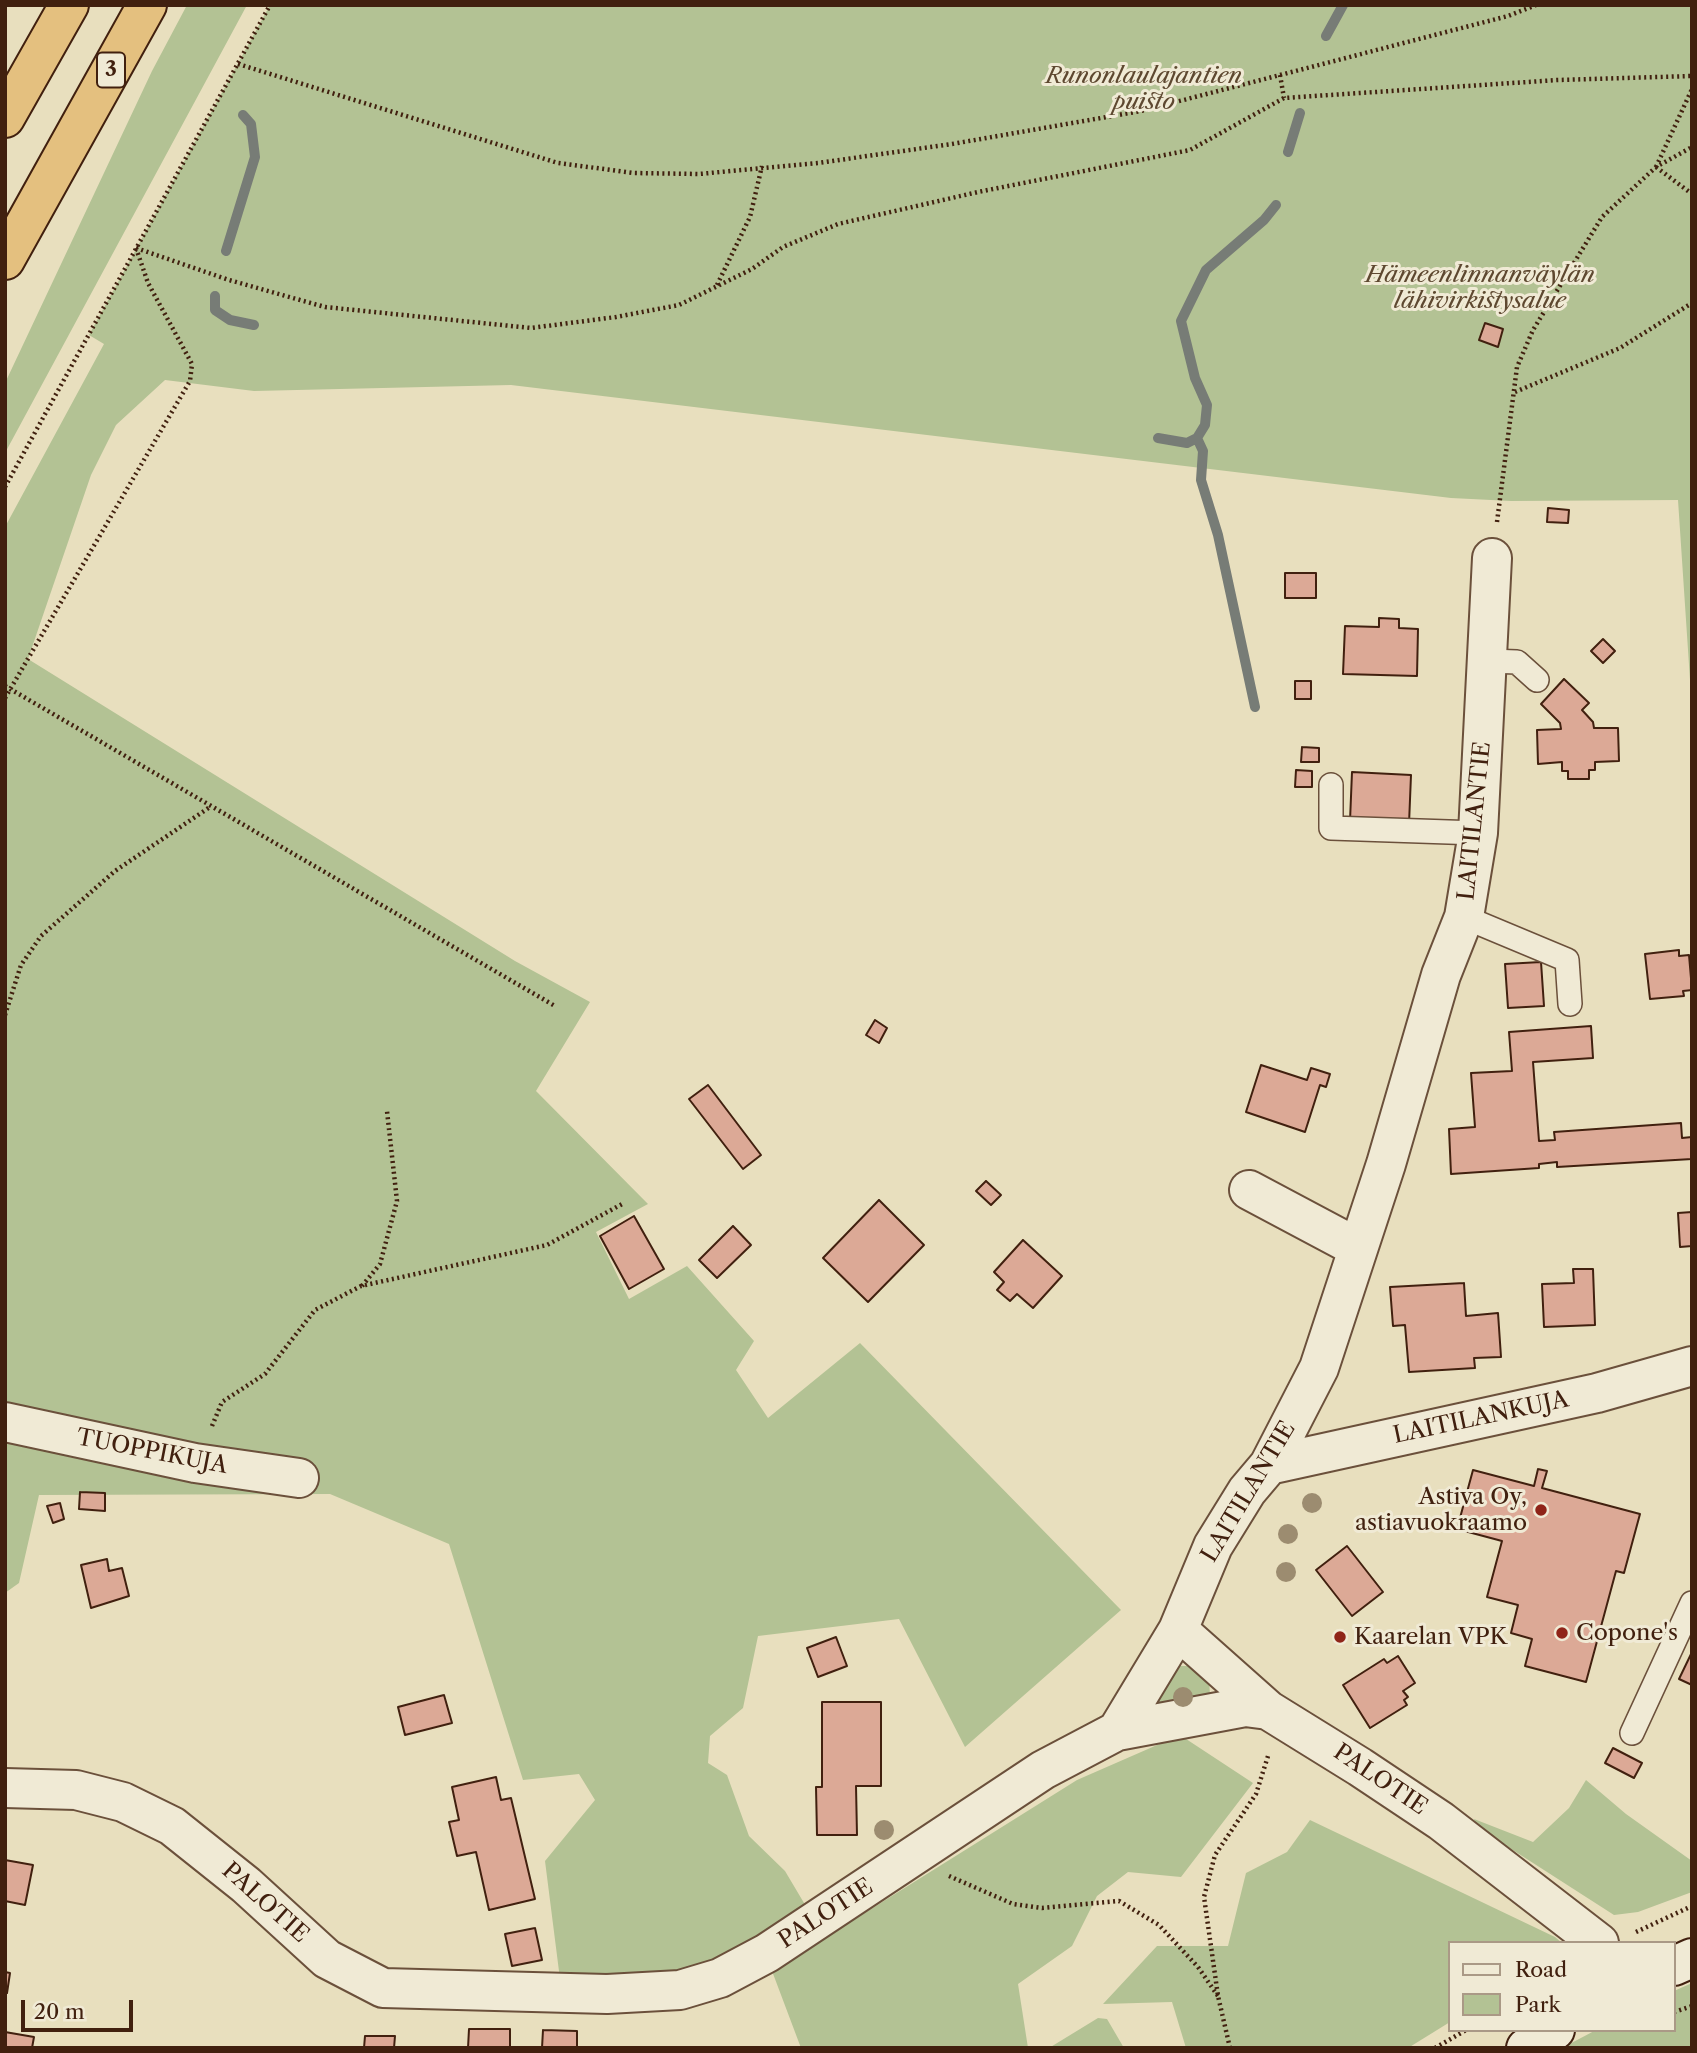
<!DOCTYPE html>
<html>
<head>
<meta charset="utf-8">
<style>
	body { margin:0 }
	#map { position:relative; width:1697px; height:2053px; overflow:hidden; background:#e8dfbe; font-family:"Libre Caslon Text",serif }
	canvas { display:block }
	.frame { position:absolute; inset:0; border:7px solid #41200f; pointer-events:none }
	.legend { position:absolute; left:1448px; top:1941px; width:228px; height:91px; box-sizing:border-box; background:#f0ead5; border:2px solid #aa9986; margin:0; padding:9px 12px; list-style:none; font-size:21px; color:#41200f }
	.legend li { display:flex; align-items:center; gap:14px; height:35px }
	.legend b { width:35px; border:2px solid #aa9986 }
	.scale { position:absolute; left:21px; top:2000px; width:112px; height:32px; box-sizing:border-box; border:4px solid #41200f; border-top:0; padding-left:9px; font-size:21px; line-height:24px; white-space:nowrap; color:#41200f; -webkit-text-stroke:5px #f0ead5; paint-order:stroke }
</style>
</head>
<body>
<div id="map">
<canvas width="1697" height="2053"></canvas>
<div class="frame"></div>
<ul class="legend">
<li><b style="height:9px;background:#f0ead5"></b>Road</li>
<li><b style="height:19px;background:#b3c294"></b>Park</li>
</ul>
<div class="scale">20 m</div>
</div>
<script>
const ctx = document.querySelector('canvas').getContext('2d');
ctx.lineJoin = 'round';
function fill(path, color) { ctx.fillStyle = color; ctx.fill(path, 'evenodd'); }
const shape = rows => new Path2D(rows.map(r => 'M' + r).join(''));
function stroke(path, color, width, dash) { ctx.strokeStyle = color; ctx.lineWidth = width; ctx.lineCap = dash ? 'butt' : 'round'; ctx.setLineDash(dash || []); ctx.stroke(path); }
function drawText(font, color, halo, rows, align = 'center') {
  ctx.font = font + ' "Libre Caslon Text",serif'; ctx.lineWidth = 6; ctx.setLineDash([]); ctx.textBaseline = 'middle'; ctx.strokeStyle = halo; ctx.fillStyle = color; for (const [text, x, y, turn = 0] of rows) {
    ctx.save(); ctx.translate(x, y); ctx.rotate((+turn || 0) * Math.PI / 180); ctx.textAlign = isNaN(turn) ? turn : align; if (halo) ctx.strokeText(text, 0, 0); ctx.fillText(text, 0, 0); ctx.restore();
  }
}
fill(shape([
	[187,5,247,5,5,453,5,383,152,71],
	[270,5,1692,5,1692,710,1678,500,1511,501,1451,498,511,385,254,391,165,380,116,425,91,475,28,659,515,961,590,1002,536,1091,648,1204,596,1232,629,1299,687,1266,754,1341,736,1370,768,1418,860,1343,1121,1610,965,1747,899,1619,758,1636,743,1708,710,1736,708,1763,727,1775,749,1836,785,1871,807,1908,695,1976,561,1987,545,1861,595,1800,579,1774,523,1780,449,1544,330,1494,39,1495,19,1583,5,1593,5,527,104,344,89,335],
	[1175,1666,1196,1666,1209,1680,1210,1695,1134,1708],
	[1180,1735,1253,1783,1181,1877,1128,1872,1097,1896,1072,1946,1018,1984,1028,2048,801,2048,772,1971,1077,1780],
	[1586,1780,1626,1814,1692,1861,1692,1892,1638,1912,1614,1915,1477,1827,1474,1819,1533,1842,1569,1808],
	[1310,1820,1555,1937,1562,1943,1450,1943,1450,2022,1408,2048,1186,2048,1172,2002,1103,2004,1157,1946,1228,1946,1246,1873,1287,1852],
	[1692,1983,1692,2048,1562,2048,1596,2030,1674,2030,1674,1991],
	[1098,2018,1107,2019,1124,2048,1049,2048]
]), '#b3c294');
stroke(shape([
	[1326,36,1343,5],
	[1288,152,1300,113],
	[226,251,255,157,251,124,243,115],
	[215,296,215,310,230,320,254,325],
	[1158,438,1187,443,1197,438,1205,425,1207,405,1195,378,1181,321,1206,270,1264,220,1276,205],
	[1197,438,1203,451,1201,480,1218,535,1255,707]
]), '#777c76', 10);
const building = shape([
	[1485,323,1503,329,1498,347,1479,340,1485,323],
	[1548,508,1569,510,1568,523,1547,522,1548,508],
	[1285,573,1316,573,1316,598,1285,598,1285,573],
	[1379,618,1399,619,1399,628,1418,629,1417,676,1343,674,1345,626,1379,627,1379,618],
	[1603,639,1615,651,1603,663,1591,651,1603,639],
	[1564,679,1589,703,1582,710,1593,722,1594,728,1618,728,1619,761,1595,762,1595,770,1589,770,1589,779,1568,779,1568,771,1562,771,1562,762,1538,764,1537,730,1561,729,1560,723,1541,704,1564,679],
	[1295,681,1311,681,1311,699,1295,699,1295,681],
	[1302,747,1319,748,1319,762,1301,762,1302,747],
	[1296,770,1312,771,1312,787,1295,787,1296,770],
	[1352,772,1411,775,1409,824,1350,821,1352,772],
	[1679,950,1679,956,1689,955,1692,990,1683,991,1684,996,1650,999,1645,954,1679,950],
	[1541,962,1544,1006,1508,1008,1505,964,1541,962],
	[875,1020,887,1028,879,1043,866,1035,875,1020],
	[1591,1026,1593,1058,1533,1062,1539,1141,1555,1140,1554,1132,1681,1123,1682,1138,1692,1137,1692,1159,1557,1167,1557,1162,1539,1164,1539,1168,1451,1174,1449,1129,1475,1127,1471,1073,1512,1071,1509,1032,1591,1026],
	[1261,1065,1307,1080,1311,1068,1330,1074,1326,1087,1320,1085,1305,1132,1246,1112,1261,1065],
	[708,1085,761,1155,743,1169,689,1099,708,1085],
	[986,1181,1001,1195,991,1205,976,1191,986,1181],
	[879,1200,924,1245,868,1302,823,1258,879,1200],
	[1692,1212,1692,1246,1680,1247,1678,1213,1692,1212],
	[634,1216,664,1269,629,1289,600,1236,634,1216],
	[733,1226,751,1245,717,1278,699,1260,733,1226],
	[1023,1240,1062,1276,1033,1308,1017,1294,1010,1301,997,1290,1004,1282,994,1272,1023,1240],
	[1573,1269,1593,1269,1595,1325,1544,1327,1542,1284,1574,1283,1573,1269],
	[1464,1283,1466,1316,1498,1313,1501,1357,1474,1358,1475,1368,1409,1372,1405,1325,1393,1326,1390,1287,1464,1283],
	[1538,1469,1547,1471,1542,1488,1640,1514,1624,1573,1616,1571,1586,1682,1525,1666,1532,1639,1511,1633,1518,1605,1487,1597,1502,1541,1457,1529,1473,1470,1534,1486,1538,1469],
	[80,1492,105,1493,105,1511,79,1509,80,1492],
	[60,1503,64,1519,53,1523,47,1506,60,1503],
	[1347,1546,1383,1592,1352,1616,1316,1570,1347,1546],
	[107,1559,109,1571,122,1568,129,1596,91,1608,81,1565,107,1559],
	[836,1637,847,1666,818,1677,807,1648,836,1637],
	[1692,1652,1692,1685,1679,1679,1692,1652],
	[1398,1656,1415,1683,1403,1691,1408,1697,1404,1700,1407,1705,1370,1728,1343,1685,1384,1659,1387,1663,1398,1656],
	[444,1695,452,1723,405,1735,398,1707,444,1695],
	[822,1702,881,1702,881,1786,856,1786,857,1835,817,1835,816,1787,822,1787,822,1702],
	[1613,1748,1642,1763,1634,1778,1605,1763,1613,1748],
	[496,1777,501,1800,511,1798,535,1899,489,1910,476,1852,457,1856,449,1822,459,1820,452,1787,496,1777],
	[5,1860,33,1865,25,1905,5,1901,5,1860],
	[535,1928,542,1960,512,1966,505,1934,535,1928],
	[5,1972,10,1973,7,1993,5,1993,5,1972],
	[469,2029,510,2029,510,2048,468,2048,469,2029],
	[543,2030,577,2031,577,2048,542,2048,543,2030],
	[5,2032,34,2037,32,2048,5,2048,5,2032],
	[365,2036,395,2036,394,2048,364,2048,365,2036]
]);
fill(building, '#dca996');
stroke(building, '#41200f', 2);
const service = shape([
	[1489,661,1517,662,1537,680],
	[1331,785,1331,828,1478,833],
	[1464,917,1567,960,1570,1004],
	[1632,1733,1692,1603]
]);
const minor = shape([
	[1249,1190,1358,1248],
	[5,1422,195,1463,299,1478],
	[1269,1465,1597,1393,1692,1366],
	[1268,1710,1178,1630,1213,1546,1247,1491,1269,1465,1319,1368,1386,1164,1441,975,1464,917,1478,833,1492,558],
	[1117,1731,1178,1630],
	[5,1788,76,1790,123,1802,172,1826,246,1885,327,1959,383,1988,607,1994,680,1990,720,1978,767,1953,1043,1770,1117,1731,1245,1707,1268,1710,1360,1767,1441,1821,1599,1943]
]);
const secondary = shape([
	[1674,1966,1692,1958],
	[1526,2048,1555,2030]
]);
const trunk = shape([
	[5,118,69,5],
	[5,260,147,5]
]);
stroke(service, '#6b503b', 26);
stroke(minor, '#6b503b', 42);
stroke(secondary, '#41200f', 42);
stroke(trunk, '#41200f', 42);
stroke(shape([
	[238,64,558,163,634,173,699,174,818,163,952,144,1141,111,1508,16,1536,5],
	[1280,75,1284,98],
	[1656,167,1692,89],
	[1656,167,1692,194],
	[136,248,229,280,325,307,531,328,616,317,679,305,752,269,783,247,838,224,978,192,1190,150,1284,98,1558,80,1692,76],
	[717,285,750,217,762,166],
	[1515,392,1620,348,1692,303],
	[5,487,270,5],
	[1497,522,1517,367,1533,330,1602,217,1656,167,1692,147],
	[5,686,555,1006],
	[5,698,190,381,192,364,148,283,136,248],
	[5,1015,21,965,41,936,115,871,210,807],
	[362,1286,380,1264,397,1201,387,1111],
	[212,1426,222,1402,265,1374,315,1310,361,1286,547,1245,624,1203],
	[949,1876,1013,1904,1042,1908,1119,1901,1159,1925,1198,1967,1218,1996],
	[1636,1932,1692,1906],
	[1674,2012,1692,2006],
	[1230,2048,1218,1996,1204,1897,1215,1855,1256,1794,1268,1756],
	[1435,2048,1466,2030]
]), '#41200f', 4.5, [2, 3.5]);
stroke(service, '#f0ead5', 23);
stroke(minor, '#f0ead5', 38);
stroke(secondary, '#f0ead5', 38);
stroke(trunk, '#e4c07f', 38);
ctx.fillStyle = '#9c8c70';
for (const [x, y] of [
	[1312,1503],
	[1288,1534],
	[1286,1572],
	[1183,1697],
	[884,1830]
]) { ctx.beginPath(); ctx.arc(x, y, 10, 0, 2 * Math.PI); ctx.fill(); }
for (const [x, y, r, color] of [
	[1541,1510,7,"#8f2418"],
	[1562,1633,7,"#8f2418"],
	[1340,1637,7,"#8f2418"]
]) { const dot = new Path2D(); dot.arc(x, y, r, 0, 2 * Math.PI); ctx.fillStyle = color; ctx.fill(dot); stroke(dot, '#f0ead5', 2.5); }
for (const [x, y, w] of [
	[111,70,28]
]) { const box = new Path2D(); box.roundRect(x - w / 2, y - 17.5, w, 35, 5); ctx.fillStyle = '#f0ead5'; ctx.fill(box); stroke(box, '#41200f', 2); }
drawText('bold 21px', '#41200f', null, [
	["3",111,70]
]);
drawText('italic 23px', '#5e4830', '#f0ead5', [
	["Runonlaulajantien",1144,76],
	["puisto",1144,102],
	["Hämeenlinnanväylän",1480,275],
	["lähivirkistysalue",1480,301]
]);
drawText('23px', '#41200f', '#f0ead5', [
	["LAITILANTIE",1475,821,-84],
	["LAITILANKUJA",1481,1418,-12],
	["TUOPPIKUJA",152,1452,11],
	["LAITILANTIE",1249,1492,-59],
	["PALOTIE",1380,1780,34],
	["PALOTIE",265,1903,42],
	["PALOTIE",826,1914,-33]
]);
drawText('23px', '#41200f', '#f0ead5', [
	["Astiva Oy,",1527,1497,"right"],
	["astiavuokraamo",1527,1523,"right"],
	["Copone's",1576,1633],
	["Kaarelan VPK",1354,1637]
], 'left');
</script>
</body>
</html>
